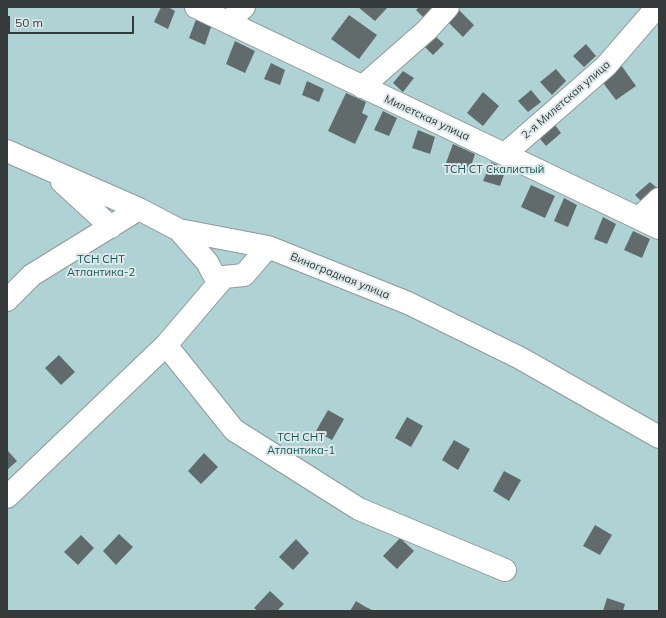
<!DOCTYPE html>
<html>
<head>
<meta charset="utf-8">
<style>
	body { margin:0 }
	#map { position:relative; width:666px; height:618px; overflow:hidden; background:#dce8e9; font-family:Mulish,sans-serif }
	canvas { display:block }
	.frame { position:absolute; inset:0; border:8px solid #353a3a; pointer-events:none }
	.scale { position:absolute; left:8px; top:16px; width:126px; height:18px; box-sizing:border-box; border:2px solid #353a3a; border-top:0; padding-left:5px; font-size:12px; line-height:14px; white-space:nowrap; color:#353a3a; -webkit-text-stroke:3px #dce8e9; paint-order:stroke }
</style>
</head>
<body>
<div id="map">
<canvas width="666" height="618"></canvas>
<div class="frame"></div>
<div class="scale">50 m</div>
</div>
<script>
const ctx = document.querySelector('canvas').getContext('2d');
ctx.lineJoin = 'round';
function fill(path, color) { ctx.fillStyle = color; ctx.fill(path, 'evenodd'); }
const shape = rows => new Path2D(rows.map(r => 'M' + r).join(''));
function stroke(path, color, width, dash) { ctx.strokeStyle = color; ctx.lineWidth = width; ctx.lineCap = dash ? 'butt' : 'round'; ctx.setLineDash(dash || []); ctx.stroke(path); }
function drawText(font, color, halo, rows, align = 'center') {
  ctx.font = font + ' Mulish,sans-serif'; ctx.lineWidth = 4; ctx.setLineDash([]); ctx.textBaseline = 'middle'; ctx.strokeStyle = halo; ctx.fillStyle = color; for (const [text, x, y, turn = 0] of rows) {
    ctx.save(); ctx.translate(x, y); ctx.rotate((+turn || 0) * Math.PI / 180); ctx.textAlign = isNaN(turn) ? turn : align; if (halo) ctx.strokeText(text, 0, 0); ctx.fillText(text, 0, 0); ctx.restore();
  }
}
fill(shape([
	[7,7,659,7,659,611,7,611]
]), '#afd3d5');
fill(shape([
	[161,7,168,7,175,11,168,29,154,22],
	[358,7,388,7,375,21],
	[419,7,439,7,426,20,416,10],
	[459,10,474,25,463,37,447,21],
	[349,15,377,35,359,59,331,39],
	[197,17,212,24,205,45,189,38],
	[435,36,444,44,433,55,424,46],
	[235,41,255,51,245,73,226,64],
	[586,44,596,56,584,67,573,56],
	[271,63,285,70,280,85,264,79],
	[621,65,636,86,616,100,601,80],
	[556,69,566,81,552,95,540,82],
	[403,71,414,78,403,92,393,83],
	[307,81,324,89,319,102,302,95],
	[531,90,541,102,528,112,518,101],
	[483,92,499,106,483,126,467,113],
	[346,93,366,102,362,113,368,116,355,144,328,131],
	[383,111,397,118,389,136,374,130],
	[552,121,561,133,546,146,537,135],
	[418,130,435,137,430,154,412,148],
	[453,144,475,154,469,172,446,163],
	[491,162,506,169,500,186,483,181],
	[650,182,657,188,643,203,635,195],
	[531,185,555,196,545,218,521,207],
	[564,198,577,205,568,227,554,221],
	[603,217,616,224,607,244,594,239],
	[633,231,650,239,642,258,624,250],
	[59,355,75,372,61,385,45,368],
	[328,410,344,419,332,440,316,431],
	[407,417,423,426,411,447,395,438],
	[454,440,470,449,458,470,442,460],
	[7,450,17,461,7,470],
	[204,453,218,467,201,484,188,471],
	[504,471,521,480,509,501,493,491],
	[595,525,612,535,600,555,583,546],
	[119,534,133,547,116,565,103,551],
	[81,535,94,548,78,565,64,552],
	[400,538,414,551,397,569,383,556],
	[296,539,309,553,293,570,279,557],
	[270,591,284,604,277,611,258,611,254,608],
	[607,598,625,604,623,611,603,611],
	[356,601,364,606,374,611,350,611]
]), '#616b6c');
const minor = shape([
	[196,7,659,228],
	[228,22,244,7],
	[362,87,427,30,448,7],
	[7,151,139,209,179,230,268,247,408,303,520,358,659,437],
	[505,154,606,66,657,7],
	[62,182,111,227],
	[639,218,659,199],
	[179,230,207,262,215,277,224,277],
	[7,300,32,275,139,209],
	[166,345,234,430,359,509,505,570],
	[7,497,166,345,224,277,244,275,268,247]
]);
stroke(minor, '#8d9999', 24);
stroke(minor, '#fff', 22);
drawText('11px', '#353a3a', '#dce8e9', [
	["2-я Милетская улица",566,100,-41],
	["Милетская улица",427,118,25],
	["Виноградная улица",340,276,22]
]);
drawText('11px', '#16575a', '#dce8e9', [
	["ТСН СТ Скалистый",494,170],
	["ТСН СНТ",101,260],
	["Атлантика-2",101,273],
	["ТСН СНТ",301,438],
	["Атлантика-1",301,451]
]);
</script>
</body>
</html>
